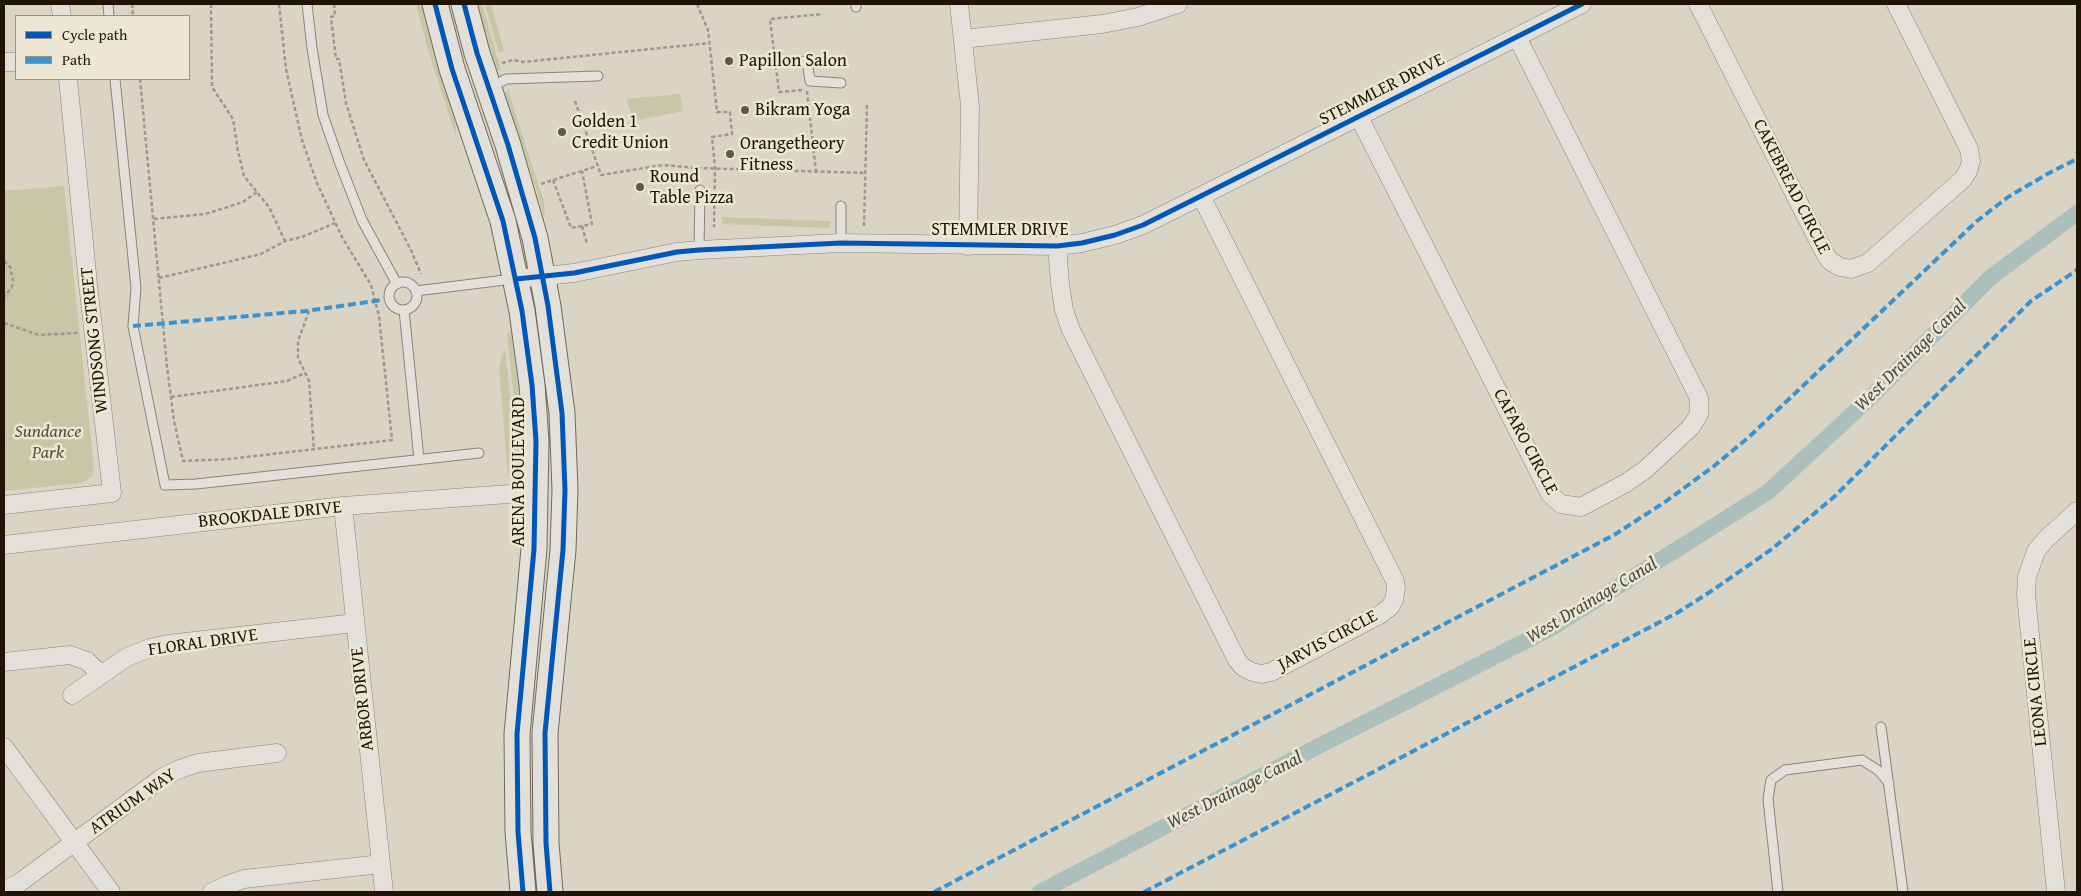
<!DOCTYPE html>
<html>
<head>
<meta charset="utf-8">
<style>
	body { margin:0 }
	#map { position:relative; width:2081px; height:896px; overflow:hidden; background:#dad4c4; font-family:"Gentium Book Plus",serif }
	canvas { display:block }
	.frame { position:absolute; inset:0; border:5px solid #1f1406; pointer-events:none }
	.legend { position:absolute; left:15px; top:15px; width:175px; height:65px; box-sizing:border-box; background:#ece6d3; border:1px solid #9a9281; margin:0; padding:6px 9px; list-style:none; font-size:15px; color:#1f1406 }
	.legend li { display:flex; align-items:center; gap:10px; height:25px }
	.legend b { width:25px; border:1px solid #9a9281 }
</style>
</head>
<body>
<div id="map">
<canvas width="2081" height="896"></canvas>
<div class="frame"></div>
<ul class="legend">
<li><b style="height:6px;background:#0057b8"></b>Cycle path</li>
<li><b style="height:6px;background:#3a93d1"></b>Path</li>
</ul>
</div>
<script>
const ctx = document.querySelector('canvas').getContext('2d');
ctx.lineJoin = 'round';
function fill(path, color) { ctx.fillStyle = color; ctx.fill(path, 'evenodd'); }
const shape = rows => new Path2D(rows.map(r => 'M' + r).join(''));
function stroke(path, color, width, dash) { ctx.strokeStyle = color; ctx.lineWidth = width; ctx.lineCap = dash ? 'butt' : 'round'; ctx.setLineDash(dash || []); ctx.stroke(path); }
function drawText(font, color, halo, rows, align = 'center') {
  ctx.font = font + ' "Gentium Book Plus",serif'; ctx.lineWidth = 5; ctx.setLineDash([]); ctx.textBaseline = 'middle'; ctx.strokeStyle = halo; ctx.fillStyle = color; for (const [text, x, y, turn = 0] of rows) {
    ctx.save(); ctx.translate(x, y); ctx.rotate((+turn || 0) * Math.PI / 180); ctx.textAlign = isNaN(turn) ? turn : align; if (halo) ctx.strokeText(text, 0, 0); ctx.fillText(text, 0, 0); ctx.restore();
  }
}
fill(shape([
	[416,4,422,4,436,58,454,113,457,140,429,53],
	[476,4,482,4,501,70,495,70],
	[485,4,491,4,504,51,499,53],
	[508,90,544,202,545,212,543,217,541,204,504,94],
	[680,94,683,111,634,121,626,99],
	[64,186,94,468,92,476,82,483,4,491,4,191],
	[722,217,830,221,829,228,722,224],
	[511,330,518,386,523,449,523,475,518,479,515,408,507,334],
	[505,349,512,413,514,449,514,475,508,476,499,369,501,358]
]), '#c8c7a5');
stroke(shape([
	[1040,892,1313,749,1555,626,1768,492,1871,397,1991,277,2077,213]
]), '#abc0bc', 16);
const service = shape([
	[108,4,109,16],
	[307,4,312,48,323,115,339,161,362,220,397,284],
	[856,7,856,4],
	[797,62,807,61,810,81,841,83],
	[115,79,136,288,133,326,165,485,196,484,479,453],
	[490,88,506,79,598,76],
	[841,243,841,206],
	[699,250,700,190],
	'389 296a14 14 0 1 1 28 0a14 14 0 1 1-28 0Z',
	[416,291,513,279],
	[404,310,419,459],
	[1881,727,1903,892],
	[1778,892,1768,799,1771,780,1785,770,1862,760,1879,771,1889,783]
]);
const minor = shape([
	[60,4,62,16],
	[959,4,970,106,968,246],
	[1698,4,1824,252,1830,261,1840,267,1851,269,1868,263,1963,179,1968,171,1971,161,1969,149,1896,4],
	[963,39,1102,24,1138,17,1178,4],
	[4,62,16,62],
	[1359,117,1550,494,1561,504,1581,507,1626,483,1646,469,1691,427,1699,414,1699,398,1517,37],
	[1057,246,1060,284,1064,310,1071,330,1237,660,1243,667,1252,672,1262,674,1271,672,1381,614,1390,607,1394,600,1396,589,1395,581,1201,196],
	[516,279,574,273,677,252,699,250,841,243,1057,246,1082,243,1115,235,1143,225,1201,196,1582,4],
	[4,505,112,493,88,284,68,79],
	[343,506,384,892],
	[4,545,343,506,537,492],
	[4,662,70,655,87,661,100,674],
	[72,695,127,657,150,648,168,644,355,623],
	[4,747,111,892],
	[4,890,19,883,163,777,180,769,198,763,277,753],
	[212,892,227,885,244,879,381,864],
	[2056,892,2026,595,2027,577,2036,551,2046,539,2077,511]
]);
const secondary = shape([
	[435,4,452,69,503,221,522,311,532,385,536,441,534,549,517,734,518,832,523,892],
	[464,4,477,53,508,145,535,238,548,306,562,413,565,490,563,550,545,733,546,843,550,892]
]);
stroke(service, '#89847a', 11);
stroke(minor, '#89847a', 19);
stroke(secondary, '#6f6a60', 27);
stroke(shape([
	[132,4,133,16],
	[211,4,212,87,233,119,238,151,244,176,269,207,285,241],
	[334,4,335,16,331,17,336,59,339,59,346,103,364,160,411,250,421,274],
	[697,4,708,30,717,112,730,112,732,134,712,137,715,168,714,227],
	[502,63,513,60,523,62,710,43],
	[140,79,167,367,174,421,183,461,230,459,392,440,379,316,371,285,342,237,317,183,302,140,286,69,279,4],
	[802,90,779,92,770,19,823,14],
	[807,91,816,171],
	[575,101,601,175,663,165,697,168,866,173],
	[553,180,571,228,592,224,582,171],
	[541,184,597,166],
	[154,219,205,214,228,207,243,202,257,192],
	[582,226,587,244],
	[864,226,867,104],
	[4,261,10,267,13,280,12,287,4,297],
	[159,278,261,254,285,241,302,237,335,223],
	[309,311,298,341,298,358,309,381,314,450],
	[4,323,39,335,78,333],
	[171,397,287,381,305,373]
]), '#9d9992', 2.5, [4, 2.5]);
stroke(service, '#e2e0d8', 9);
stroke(minor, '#e2e0d8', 18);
stroke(secondary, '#e2e0d8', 25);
stroke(shape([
	[133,326,306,311,382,300],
	[934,892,1614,535,1665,502,1714,466,1749,437,1977,221,2008,197,2049,173,2077,159],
	[1144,892,1677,613,1713,590,1772,549,1834,497,2031,301,2077,270]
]), '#3a93d1', 4, [8, 4]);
stroke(shape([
	[435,4,452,69,503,221,522,311,532,385,536,441,534,549,517,734,518,832,523,892],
	[464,4,477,53,508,145,535,238,548,306,562,413,565,490,563,550,545,733,546,843,550,892],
	[516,279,574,273,677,252,699,250,841,243,1057,246,1082,243,1115,235,1143,225,1201,196,1582,4]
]), '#0057b8', 5);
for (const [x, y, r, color] of [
	[729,61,5,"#605748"],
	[745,110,5,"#605748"],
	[562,132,5,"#605748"],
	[730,154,5,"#605748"],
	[640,187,5,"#605748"]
]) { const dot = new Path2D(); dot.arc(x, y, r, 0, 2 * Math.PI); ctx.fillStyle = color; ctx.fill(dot); stroke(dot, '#ece6d3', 2); }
drawText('18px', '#1f1406', '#ece6d3', [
	["Papillon Salon",739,61],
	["Bikram Yoga",755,110],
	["Golden 1",572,122],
	["Credit Union",572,143],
	["Orangetheory",740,144],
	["Fitness",740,165],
	["Round",650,177],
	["Table Pizza",650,198]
], 'left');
drawText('18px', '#1f1406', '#ece6d3', [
	["STEMMLER DRIVE",1382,90,-27],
	["CAKEBREAD CIRCLE",1791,187,63],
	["STEMMLER DRIVE",1000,230],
	["WINDSONG STREET",95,340,-96],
	["CAFARO CIRCLE",1525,442,62],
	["ARENA BOULEVARD",519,472,-90],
	["BROOKDALE DRIVE",270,515,-6],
	["JARVIS CIRCLE",1328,641,-28],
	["FLORAL DRIVE",203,643,-8],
	["LEONA CIRCLE",2036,692,-96],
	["ARBOR DRIVE",363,699,-96],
	["ATRIUM WAY",133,802,-35]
]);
drawText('italic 18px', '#554f35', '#ece6d3', [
	["Sundance",48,432],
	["Park",48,453]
]);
drawText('italic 19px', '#494d45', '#ece6d3', [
	["West Drainage Canal",1911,356,-45],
	["West Drainage Canal",1592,601,-31],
	["West Drainage Canal",1235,791,-27]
]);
</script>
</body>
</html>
